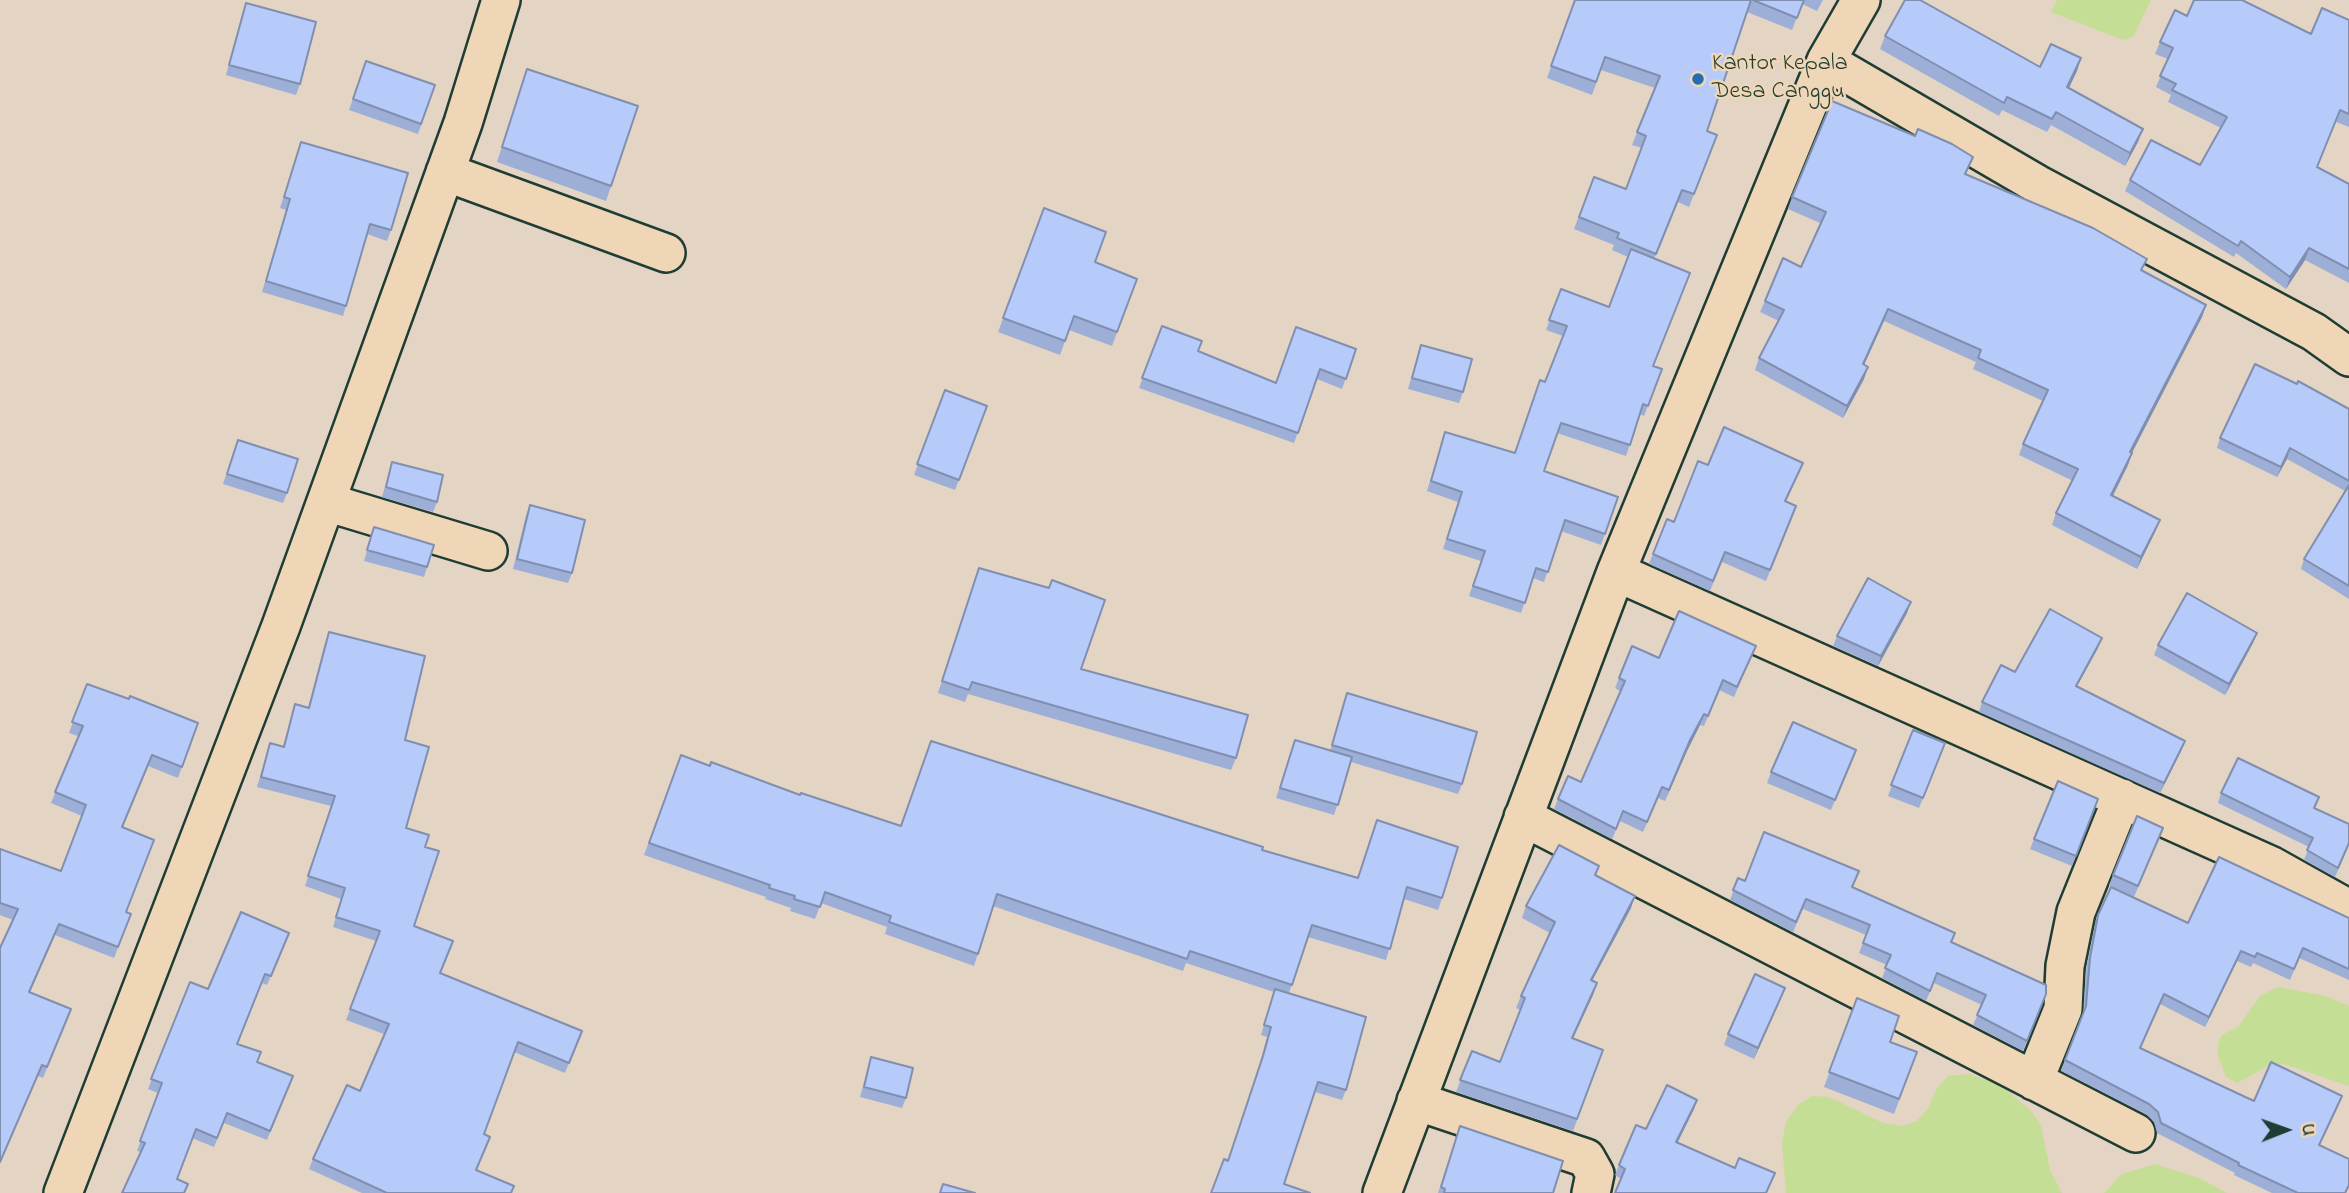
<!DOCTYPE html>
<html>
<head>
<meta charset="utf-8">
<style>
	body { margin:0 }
	#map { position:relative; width:2349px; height:1193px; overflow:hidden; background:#e3d4c4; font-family:"Indie Flower",sans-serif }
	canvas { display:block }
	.north { position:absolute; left:2251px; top:1095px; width:70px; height:70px; -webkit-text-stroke:5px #eed6b6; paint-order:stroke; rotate:89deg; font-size:19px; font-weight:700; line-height:28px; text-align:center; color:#1f3d34 }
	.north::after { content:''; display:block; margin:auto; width:24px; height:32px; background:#1f3d34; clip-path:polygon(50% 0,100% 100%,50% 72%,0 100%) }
</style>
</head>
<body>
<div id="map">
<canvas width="2349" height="1193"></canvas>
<div class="north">U</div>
</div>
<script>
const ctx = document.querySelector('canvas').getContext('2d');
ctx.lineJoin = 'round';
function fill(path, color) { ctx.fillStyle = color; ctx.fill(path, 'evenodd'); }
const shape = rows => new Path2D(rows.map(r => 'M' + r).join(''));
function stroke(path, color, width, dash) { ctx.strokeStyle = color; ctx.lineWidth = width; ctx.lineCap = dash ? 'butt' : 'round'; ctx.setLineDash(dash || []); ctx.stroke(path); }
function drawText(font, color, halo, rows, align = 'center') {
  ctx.font = font + ' "Indie Flower",sans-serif'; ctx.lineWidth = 5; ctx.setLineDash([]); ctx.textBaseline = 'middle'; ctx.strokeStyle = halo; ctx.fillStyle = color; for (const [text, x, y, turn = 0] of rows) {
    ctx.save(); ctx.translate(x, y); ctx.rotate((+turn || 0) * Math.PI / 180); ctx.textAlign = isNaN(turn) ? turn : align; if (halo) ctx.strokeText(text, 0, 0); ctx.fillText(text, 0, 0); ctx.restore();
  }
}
fill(shape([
	[2057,0,2151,0,2133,37,2123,40,2051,12],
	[2278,987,2326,996,2349,1006,2349,1086,2284,1064,2270,1065,2237,1083,2226,1077,2218,1056,2218,1044,2222,1035,2239,1026,2260,996],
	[1970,1074,2002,1086,2032,1112,2041,1126,2050,1170,2062,1193,1786,1193,1782,1144,1786,1122,1799,1104,1812,1096,1829,1097,1883,1123,1903,1126,1917,1121,1928,1108,1937,1088,1948,1076],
	[2155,1164,2199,1178,2227,1193,2104,1193,2122,1174]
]), '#c4de95');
const minor = shape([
	[1826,61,2037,184,2314,332,2349,357],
	[445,172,666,253],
	[326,502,488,551],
	[1616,572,2272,866,2349,909],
	[1523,817,2136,1133],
	[2034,1081,2063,1009,2065,966,2076,912,2122,798],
	[1416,1101,1586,1158,1595,1174,1591,1193],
	[63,1193,281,626,463,123,501,0],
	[1382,1193,1616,572,1826,61,1861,0]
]);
stroke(minor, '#1f3d34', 42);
stroke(minor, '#eed6b6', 37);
fill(shape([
	[1575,0,1823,0,1817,11,1802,4,1792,30,1747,12,1707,131,1712,148,1689,207,1678,202,1654,259,1654,366,1662,369,1644,416,1640,414,1626,456,1557,433,1544,471,1618,497,1601,545,1561,531,1544,582,1533,578,1521,613,1469,596,1481,561,1443,549,1458,502,1427,491,1445,432,1515,453,1563,336,1546,330,1561,289,1609,307,1628,257,1612,250,1614,245,1574,229,1594,177,1626,189,1642,148,1632,145,1655,88,1601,70,1592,95,1547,78],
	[246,3,300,84,296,95,226,75],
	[2187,16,2311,34,2349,20,2349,127,2336,122,2317,168,2349,184,2349,283,2305,260,2286,289,2236,253,2234,257,2125,191,2130,180,2200,165,2221,128,2168,102,2171,95,2156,87,2168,59,2155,54,2160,42],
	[1885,36,2040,67,2077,71,2069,88,2138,142,2125,166,2051,125,2047,132,2002,110,1999,116,1880,49],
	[366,61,435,85,418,134,349,110],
	[527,69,611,186,606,201,497,162],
	[301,142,391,230,387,241,367,234,343,316,262,292,286,210,280,208],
	[1966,174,2206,305,2202,317,2132,453,2128,465,2113,496,2155,532,2137,569,2052,525,2056,513,2073,481,2019,455,2023,444,2043,401,1973,369,1976,362,1884,321,1864,365,1864,379,1843,418,1755,370,1759,358,1779,321,1760,312,1765,301,1801,267,1820,223,1788,209,1792,197],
	[1044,208,1095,262,1137,279,1112,346,1069,330,1060,355,998,332],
	[1162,326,1198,351,1276,383,1356,349,1342,389,1317,379,1294,443,1139,388],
	[1421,345,1463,392,1459,403,1408,389],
	[945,390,987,406,955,490,914,475],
	[2349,409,2349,599,2301,569,2304,559,2345,491,2287,459,2277,477,2217,448,2220,438],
	[234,450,287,493,283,503,223,484],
	[392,462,437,502,433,512,382,497],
	[1803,463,1786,502,1796,506,1766,581,1722,562,1710,591,1649,564,1653,554,1708,465],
	[530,505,572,573,568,583,513,569,526,515],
	[374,527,427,567,424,577,364,561],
	[975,580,1081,669,1236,758,1231,770,968,694,965,702,938,693],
	[1907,613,1878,666,1833,646,1837,636],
	[329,632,405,740,406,828,425,847,414,926,441,973,582,1031,565,1073,514,1052,484,1134,477,1170,511,1193,362,1193,309,1169,313,1159,360,1091,384,1034,346,1020,376,941,333,927,341,899,305,886,331,806,257,787,270,743,283,746,295,704,308,708,325,643],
	[2253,643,2225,695,2154,655,2158,645],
	[1756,646,1734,697,1719,690,1704,726,1700,725,1687,751,1665,801,1658,798,1643,832,1620,821,1612,839,1554,809,1558,799,1581,782,1620,691,1615,688,1619,678,1659,658],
	[2098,648,2077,686,2185,741,2181,751,2160,793,1979,712,1982,702,2015,672],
	[87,684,198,723,178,778,148,766,122,827,127,912,131,914,114,958,55,935,29,992,71,1009,43,1078,38,1076,13,920,0,915,0,849,61,871,82,816,51,803,78,736,69,733],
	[1347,693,1462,784,1458,794,1351,762,1334,815,1276,798,1295,740,1330,751],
	[1913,730,1945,743,1919,808,1888,796],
	[681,755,710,766,800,795,901,826,1262,850,1358,878,1373,832,1442,898,1438,910,1404,899,1386,960,1308,937,1289,993,1346,1090,1342,1100,1315,1092,1211,1193,1228,1161,1259,1066,1267,1037,1261,1035,1274,992,1186,963,1183,971,993,906,974,966,885,934,887,927,821,903,815,919,790,911,791,908,765,899,766,897,644,855],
	[1852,760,1831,810,1767,783,1771,772],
	[2058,781,2098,799,2072,866,2030,849],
	[2221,793,2315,809,2349,824,2349,845,2335,877,2304,860,2309,847,2218,803],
	[2137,816,2163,828,2134,897,2109,885],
	[1599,866,1596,875,1631,908,1592,981,1593,995,1573,1039,1603,1050,1573,1131,1456,1092,1472,1051,1500,1062,1520,1010,1516,1008,1521,996,1550,933,1522,918,1526,906],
	[1738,878,1745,881,1853,887,2046,994,2023,1051,1973,1025,1982,1005,1934,983,1926,1001,1882,978,1887,965,1859,953,1866,935,1803,909,1793,932,1730,900],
	[2098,915,2188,923,2349,918,2349,980,2299,958,2290,980,2253,963,2251,967,2237,961,2205,1027,2160,1004,2140,1049,2254,1101,2338,1106,2320,1145,2349,1159,2349,1187,2346,1193,2272,1193,2234,1175,2235,1173,2157,1133,2154,1122,2146,1114,2061,1071,2083,1015,2086,969,2095,925],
	[289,933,267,985,262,983,238,1044,257,1062,293,1076,267,1140,224,1123,214,1147,192,1138,177,1179,185,1193,140,1152,137,1151,158,1093,148,1089,190,982,208,989],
	[1785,988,1754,1059,1724,1045,1728,1034],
	[1857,998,1890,1042,1917,1052,1894,1114,1824,1087],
	[871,1057,906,1098,902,1108,860,1097],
	[1697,1100,1694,1109,1677,1143,1621,1179,1615,1175,1619,1165,1646,1129],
	[1456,1137,1553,1193,1438,1193]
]), '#9dafd7');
fill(shape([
	[2081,58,2077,71,2063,100,2067,87],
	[2143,129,2138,142,2125,166,2130,153],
	[2309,248,2305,260,2286,289,2290,277],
	[2206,305,2202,317,2126,464,2130,452],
	[1888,309,1884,321,1859,376,1863,364],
	[1868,367,1864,379,1843,418,1847,406],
	[2290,448,2287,459,2277,477,2281,467],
	[2132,453,2128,465,2107,507,2111,495],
	[2160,520,2155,532,2137,569,2141,557],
	[1911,602,1907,613,1878,666,1881,656],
	[2257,633,2253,643,2225,695,2229,684],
	[2102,638,2098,648,2072,695,2076,686],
	[1704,714,1700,725,1687,751,1665,801,1690,740],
	[2185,741,2181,751,2160,793,2164,783],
	[1635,896,1631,908,1586,992,1591,980],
	[59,924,55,935,25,1003,29,992],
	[2241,951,2237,961,2205,1027,2209,1017],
	[1597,983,1593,995,1567,1050,1572,1038],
	[1785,988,1781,998,1754,1059,1758,1048],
	[1697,1100,1694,1109,1673,1152,1676,1142]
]), '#808eaf');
const building = shape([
	[1575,0,1751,0,1707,131,1717,135,1694,194,1682,190,1656,254,1617,238,1619,233,1579,217,1594,177,1626,189,1646,136,1637,132,1660,76,1605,57,1596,82,1551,66,1575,0],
	[1753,0,1804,0,1797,18,1753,0],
	[1905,0,1920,0,2040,67,2051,44,2081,58,2067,87,2143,129,2130,153,2056,112,2052,119,2007,97,2004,103,1885,36,1905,0],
	[2194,0,2242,0,2311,34,2322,8,2349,20,2349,114,2340,110,2317,167,2349,184,2349,269,2309,248,2290,277,2241,241,2238,246,2130,180,2151,140,2200,165,2227,117,2172,90,2176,84,2160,76,2173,48,2160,42,2175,10,2187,16,2194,0],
	[246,3,316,22,300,84,229,65,246,3],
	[366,61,435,85,421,124,353,99,366,61],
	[527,69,638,106,611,186,502,147,527,69],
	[1832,101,1915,136,1918,129,1952,144,1973,157,1965,174,2093,228,2147,259,2141,270,2206,305,2130,452,2132,453,2111,495,2160,520,2141,557,2056,513,2078,469,2023,444,2048,390,1978,358,1981,350,1888,309,1863,364,1868,367,1847,406,1759,358,1784,310,1765,301,1783,258,1801,267,1826,212,1792,197,1832,101],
	[301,142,408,173,391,230,370,224,346,306,266,281,290,199,284,197,301,142],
	[1044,208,1106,232,1095,262,1137,279,1117,332,1074,316,1065,341,1003,318,1044,208],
	[1631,249,1690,273,1653,366,1662,369,1648,406,1643,404,1630,445,1561,423,1544,471,1618,497,1605,534,1565,520,1548,572,1536,568,1525,603,1473,586,1485,551,1447,539,1462,492,1431,481,1445,432,1515,453,1540,380,1545,382,1567,326,1549,320,1561,289,1609,307,1631,249],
	[1162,326,1202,341,1198,351,1276,383,1296,327,1356,349,1346,379,1320,369,1298,433,1142,378,1162,326],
	[1421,345,1472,359,1463,392,1412,378,1421,345],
	[2255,364,2297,384,2298,381,2349,409,2349,481,2290,448,2281,467,2220,438,2255,364],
	[945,390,987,406,959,480,917,464,945,390],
	[1724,427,1803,463,1785,501,1796,506,1770,570,1725,552,1713,581,1653,554,1667,519,1674,522,1698,461,1708,465,1724,427],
	[238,440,298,459,287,493,227,474,238,440],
	[392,462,443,475,437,502,386,487,392,462],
	[2349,485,2349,586,2304,559,2349,485],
	[530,505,585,520,572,573,517,559,530,505],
	[374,527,434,545,427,567,367,550,374,527],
	[979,568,1049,588,1052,580,1105,600,1081,669,1248,715,1236,758,972,682,969,690,942,681,979,568],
	[1868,578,1911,602,1881,656,1837,636,1868,578],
	[2187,593,2257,633,2229,684,2158,645,2187,593],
	[2050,609,2102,638,2076,686,2185,741,2164,783,1982,702,2001,665,2015,672,2050,609],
	[1679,611,1756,646,1737,687,1723,680,1708,716,1704,714,1690,740,1669,790,1662,787,1647,822,1623,811,1616,829,1558,799,1568,776,1581,782,1625,681,1619,678,1632,646,1659,658,1679,611],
	[329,632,425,656,405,740,429,747,406,828,429,835,425,847,439,851,414,926,453,941,440,973,582,1031,569,1063,518,1042,484,1134,490,1137,476,1170,514,1186,511,1193,387,1193,313,1159,347,1085,360,1091,389,1024,350,1009,380,931,336,917,345,888,308,876,335,796,261,777,270,743,284,747,295,704,309,708,329,632],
	[87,684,129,699,130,696,198,723,182,767,152,755,122,827,154,840,126,912,131,914,118,947,59,924,29,992,71,1009,47,1067,42,1065,0,1162,0,948,18,909,0,903,0,849,61,871,86,805,55,792,83,726,72,722,87,684],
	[1347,693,1477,732,1462,784,1332,745,1347,693],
	[1793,722,1856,750,1835,800,1771,772,1793,722],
	[1913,730,1945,743,1923,798,1891,785,1913,730],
	[1295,740,1352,757,1338,805,1280,788,1295,740],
	[931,741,1263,847,1262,850,1358,878,1377,820,1458,847,1442,898,1407,887,1390,949,1312,925,1292,985,1190,951,1187,959,997,894,978,954,889,922,891,916,825,892,820,907,794,899,795,896,769,888,770,885,649,843,681,755,710,766,711,762,800,795,801,793,901,826,931,741],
	[2238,758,2319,797,2314,808,2349,824,2349,843,2338,868,2307,850,2313,838,2221,793,2238,758],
	[2058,781,2098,799,2076,856,2034,839,2058,781],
	[2137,816,2163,828,2138,886,2113,875,2137,816],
	[1764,832,1859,871,1852,887,1955,933,1951,942,2046,985,2046,994,2027,1041,1977,1015,1986,995,1937,973,1930,991,1885,968,1891,955,1863,943,1870,925,1806,899,1796,922,1733,890,1738,878,1745,881,1764,832],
	[1559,845,1599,866,1595,875,1635,896,1591,980,1597,983,1572,1038,1603,1050,1577,1119,1460,1080,1472,1051,1500,1062,1525,998,1521,996,1555,922,1526,906,1559,845],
	[2219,857,2349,918,2349,969,2303,948,2294,969,2257,953,2255,957,2241,951,2209,1017,2164,994,2140,1048,2254,1101,2271,1062,2342,1096,2319,1145,2349,1159,2349,1185,2345,1193,2298,1193,2238,1165,2239,1163,2161,1123,2158,1112,2149,1104,2065,1060,2086,1006,2090,958,2098,915,2111,887,2188,923,2219,857],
	[241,912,289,933,271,976,265,974,237,1044,261,1052,257,1062,293,1076,270,1131,227,1113,217,1138,196,1129,177,1179,188,1184,184,1193,122,1193,145,1143,140,1141,162,1083,151,1079,190,982,208,989,241,912],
	[1755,974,1785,988,1758,1048,1728,1034,1755,974],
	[1275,989,1366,1017,1346,1090,1318,1082,1284,1184,1310,1193,1211,1193,1224,1159,1228,1161,1263,1056,1271,1027,1264,1025,1275,989],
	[1857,998,1899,1016,1890,1042,1917,1052,1899,1099,1829,1072,1857,998],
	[871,1057,913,1068,906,1098,864,1087,871,1057],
	[1667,1085,1697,1100,1676,1142,1735,1168,1739,1158,1775,1173,1766,1193,1615,1193,1625,1169,1619,1165,1636,1125,1646,1129,1667,1085],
	[1460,1126,1563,1161,1553,1193,1444,1193,1445,1189,1441,1187,1460,1126],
	[943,1184,975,1193,940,1193,943,1184]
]);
fill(building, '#b7cbfa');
stroke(building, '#808eaf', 2);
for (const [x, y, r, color] of [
	[1698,79,7,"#1f6fb2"]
]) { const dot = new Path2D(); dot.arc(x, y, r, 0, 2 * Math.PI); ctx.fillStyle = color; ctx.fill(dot); stroke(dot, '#eed6b6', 2.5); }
drawText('24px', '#1f3d34', '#eed6b6', [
	["Kantor Kepala",1712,65],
	["Desa Canggu",1712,93]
], 'left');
</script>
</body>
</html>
